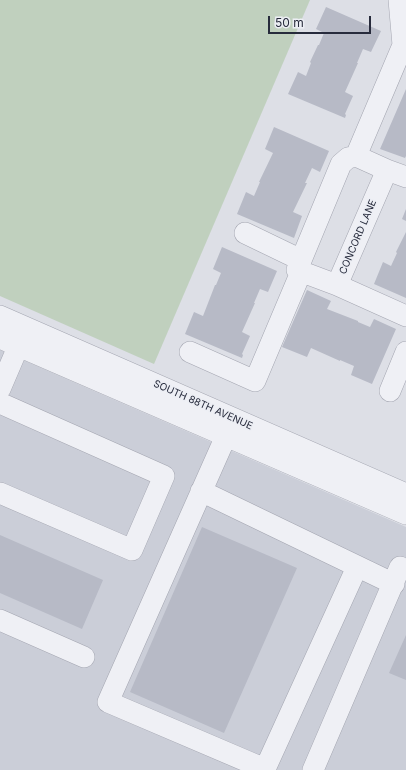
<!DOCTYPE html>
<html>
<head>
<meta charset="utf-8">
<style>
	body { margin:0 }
	#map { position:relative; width:406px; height:770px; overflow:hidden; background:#dddfe6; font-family:Inter,sans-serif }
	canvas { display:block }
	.scale { position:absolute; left:268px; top:16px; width:103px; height:18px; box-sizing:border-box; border:2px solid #272b3c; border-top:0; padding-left:5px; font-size:12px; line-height:14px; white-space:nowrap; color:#272b3c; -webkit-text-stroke:3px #eceef4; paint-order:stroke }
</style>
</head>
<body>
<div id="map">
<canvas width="406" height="770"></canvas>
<div class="scale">50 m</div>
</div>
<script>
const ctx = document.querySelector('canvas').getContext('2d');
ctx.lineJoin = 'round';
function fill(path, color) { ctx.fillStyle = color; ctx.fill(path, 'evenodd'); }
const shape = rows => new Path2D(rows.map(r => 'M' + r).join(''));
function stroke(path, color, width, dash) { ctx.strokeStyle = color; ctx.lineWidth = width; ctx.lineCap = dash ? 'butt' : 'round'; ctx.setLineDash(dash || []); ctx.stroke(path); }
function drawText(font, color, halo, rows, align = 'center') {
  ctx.font = font + ' Inter,sans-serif'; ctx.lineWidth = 3; ctx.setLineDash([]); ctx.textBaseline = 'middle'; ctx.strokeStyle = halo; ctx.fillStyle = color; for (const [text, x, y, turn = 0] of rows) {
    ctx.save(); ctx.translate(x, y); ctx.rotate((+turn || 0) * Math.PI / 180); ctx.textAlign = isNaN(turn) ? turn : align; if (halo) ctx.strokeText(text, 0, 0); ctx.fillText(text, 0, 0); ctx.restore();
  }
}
fill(shape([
	[0,350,406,527,406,770,0,770]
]), '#cbced8');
fill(shape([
	[0,0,310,0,154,364,0,296]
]), '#c0d0be');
fill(shape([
	[326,7,381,31,371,52,363,49,357,63,358,63,345,92,353,96,345,114,346,115,345,118,288,94,298,72,306,76,311,63,310,62,318,45,319,45,324,33,316,29],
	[406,89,406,156,405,158,380,149],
	[274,127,329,151,320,172,312,168,305,183,307,183,293,212,302,216,294,238,237,214,246,192,254,196,260,182,259,182,273,153,265,149],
	[406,209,406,221,402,219],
	[406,232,406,298,374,284,383,262,391,266,397,253,396,252],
	[222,247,277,271,268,292,260,289,254,303,255,303,242,332,250,336,242,354,243,355,242,358,185,334,194,312,203,316,215,285,216,285,221,273,213,269],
	[307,290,331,301,327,309,358,321,358,322,370,327,374,319,396,329,372,384,351,375,354,366,340,360,340,361,311,348,307,357,282,347],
	[202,527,297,568,224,733,130,692],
	[0,535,103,580,82,629,0,593],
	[406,635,406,680,389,673]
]), '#b7bac6');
const minor = shape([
	[356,156,387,170,337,285,297,270,341,164,348,158,356,156],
	[356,156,403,45,399,0],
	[387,170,406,177],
	[245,233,301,260],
	[337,285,406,316],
	[0,316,406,494],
	[0,338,406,514],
	[190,352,255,381,301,272],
	[0,389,24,333],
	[390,391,406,352],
	[0,403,164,476,132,550,0,493],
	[226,436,108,702,265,769,357,567],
	[201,491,394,584],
	[0,620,84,657],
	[313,770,400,567]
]);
stroke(minor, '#a3a5b0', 22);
stroke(minor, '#eff0f5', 21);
drawText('10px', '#272b3c', '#eceef4', [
	["CONCORD LANE",358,237,-67],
	["SOUTH 88TH AVENUE",203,405,24]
]);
</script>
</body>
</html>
